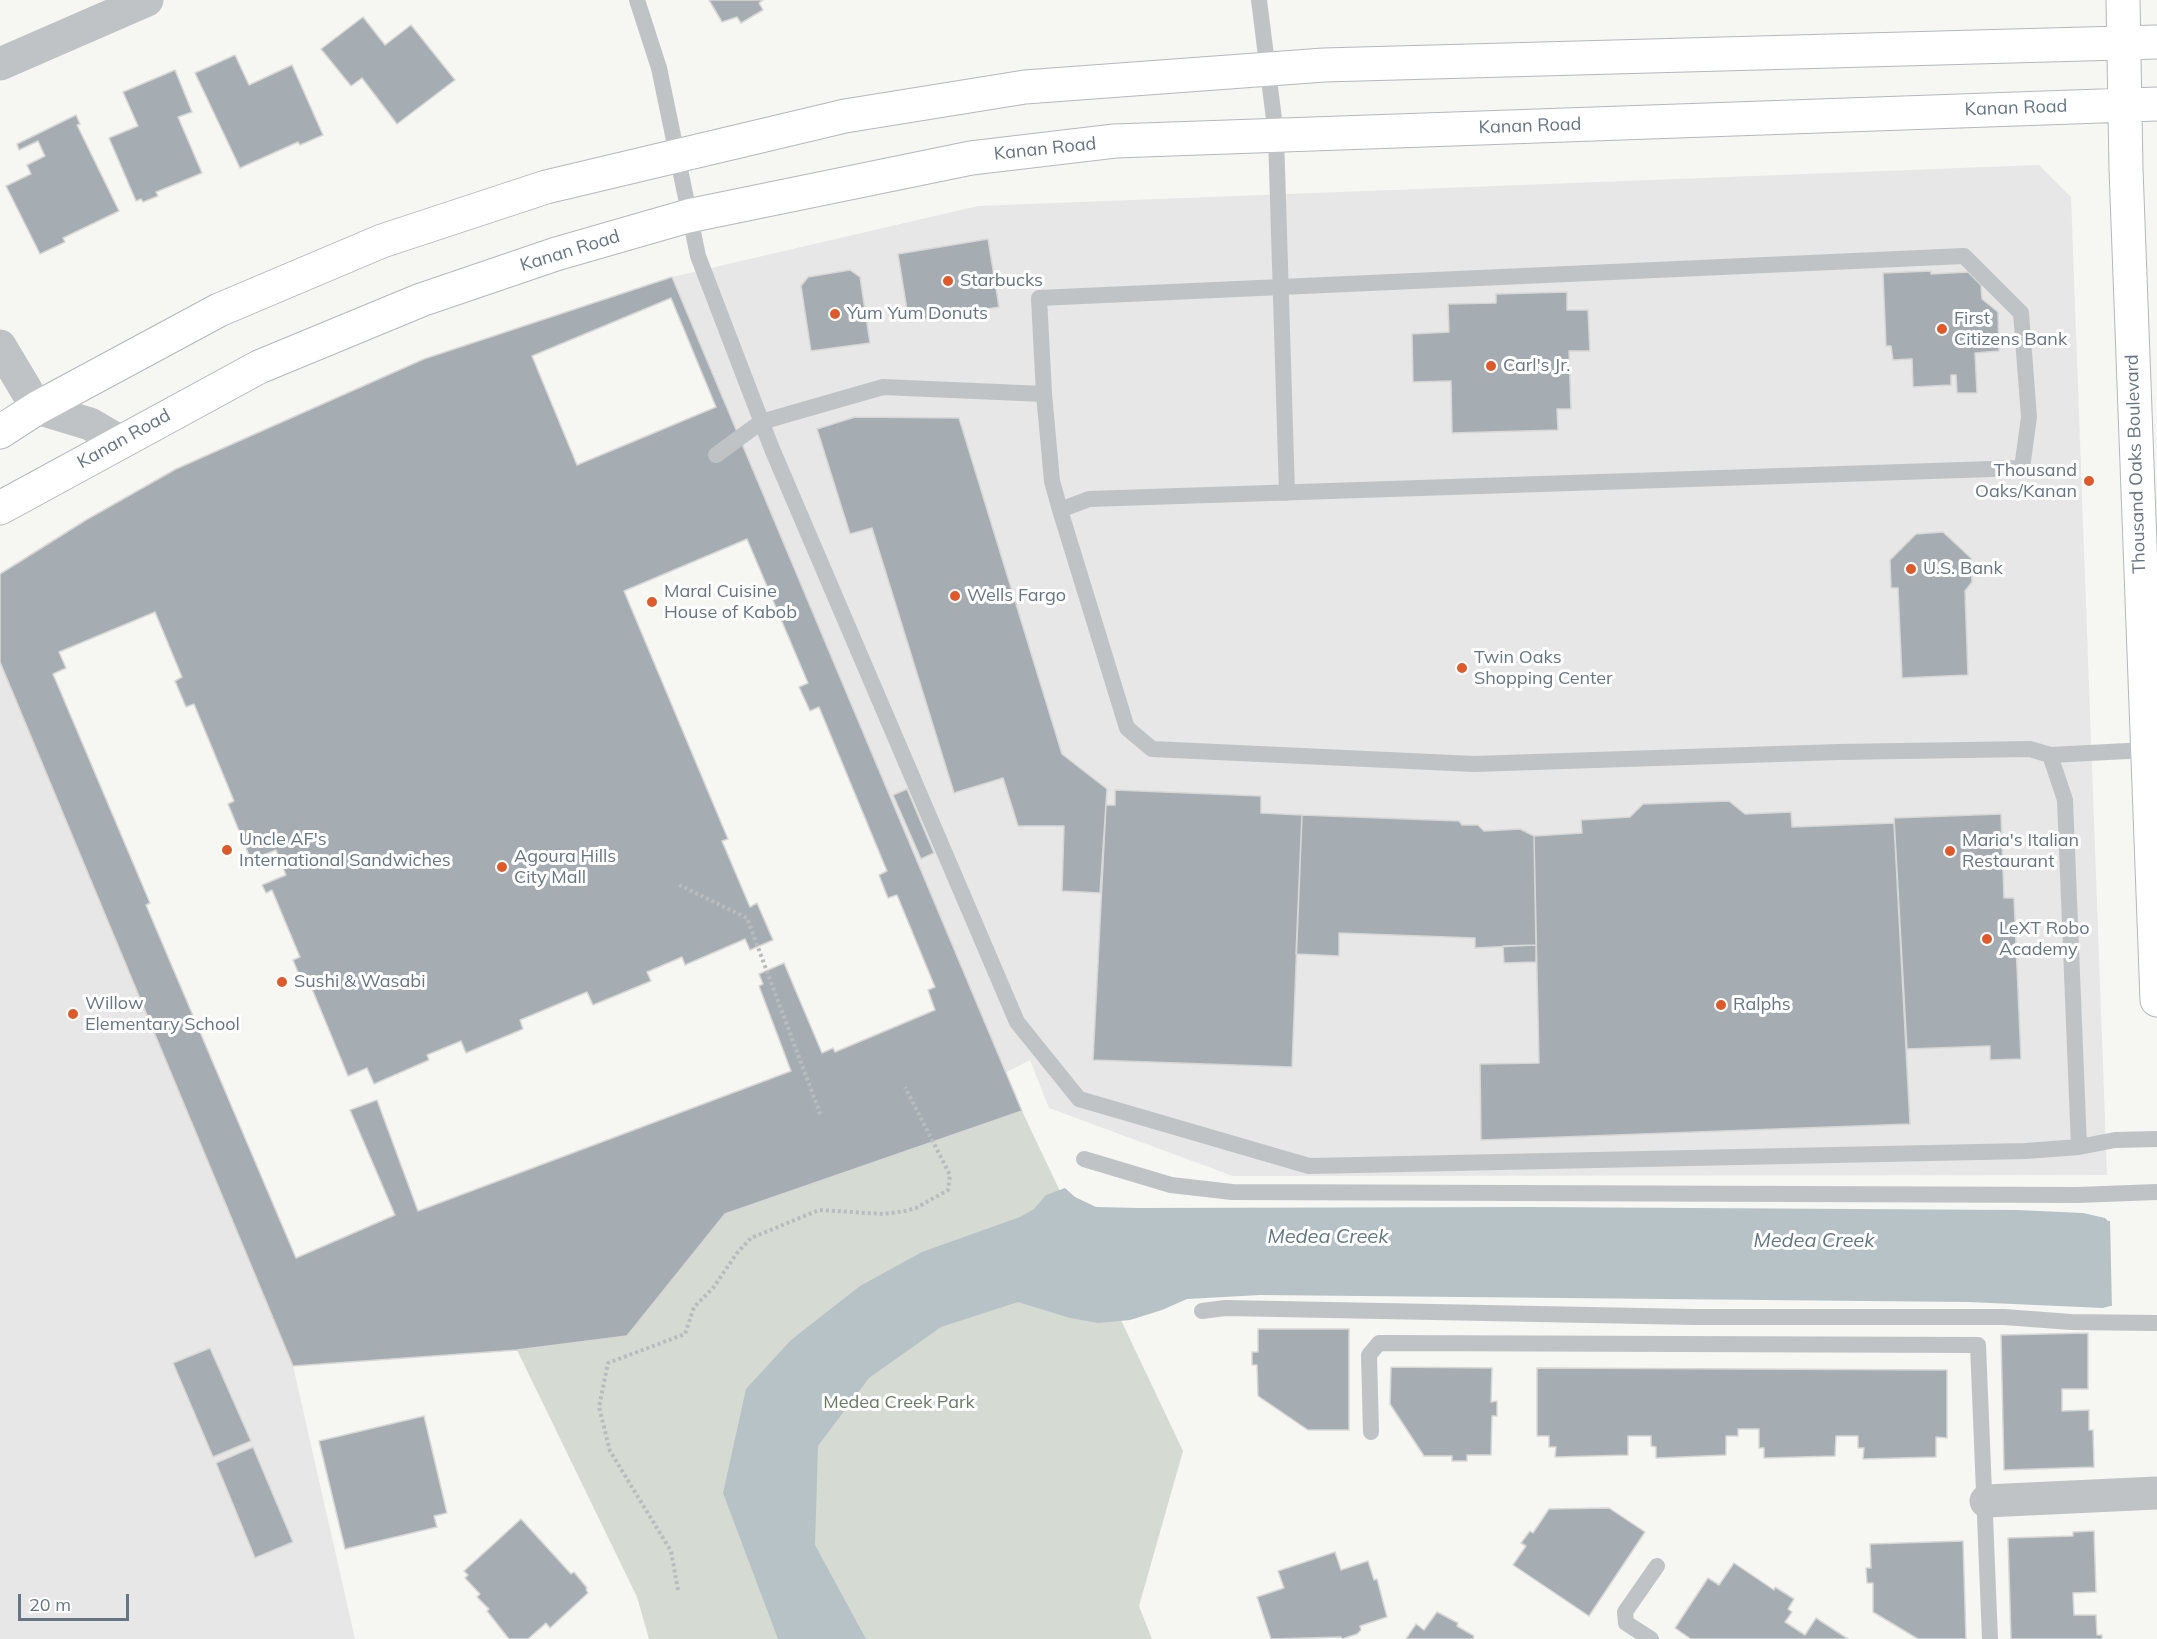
<!DOCTYPE html>
<html>
<head>
<meta charset="utf-8">
<style>
	body { margin:0 }
	#map { position:relative; width:2157px; height:1639px; overflow:hidden; background:#f6f6f2; font-family:Mulish,sans-serif }
	canvas { display:block }
	.scale { position:absolute; left:18px; top:1594px; width:111px; height:27px; box-sizing:border-box; border:3px solid #667583; border-top:0; padding-left:8px; font-size:18px; line-height:21px; white-space:nowrap; color:#667583; -webkit-text-stroke:4px #fff; paint-order:stroke }
</style>
</head>
<body>
<div id="map">
<canvas width="2157" height="1639"></canvas>
<div class="scale">20 m</div>
</div>
<script>
const ctx = document.querySelector('canvas').getContext('2d');
ctx.lineJoin = 'round';
function fill(path, color) { ctx.fillStyle = color; ctx.fill(path, 'evenodd'); }
const shape = rows => new Path2D(rows.map(r => 'M' + r).join(''));
function stroke(path, color, width, dash) { ctx.strokeStyle = color; ctx.lineWidth = width; ctx.lineCap = dash ? 'butt' : 'round'; ctx.setLineDash(dash || []); ctx.stroke(path); }
function drawText(font, color, halo, rows, align = 'center') {
  ctx.font = font + ' Mulish,sans-serif'; ctx.lineWidth = 6; ctx.setLineDash([]); ctx.textBaseline = 'middle'; ctx.strokeStyle = halo; ctx.fillStyle = color; for (const [text, x, y, turn = 0] of rows) {
    ctx.save(); ctx.translate(x, y); ctx.rotate((+turn || 0) * Math.PI / 180); ctx.textAlign = isNaN(turn) ? turn : align; if (halo) ctx.strokeText(text, 0, 0); ctx.fillText(text, 0, 0); ctx.restore();
  }
}
fill(shape([
	[2039,165,2071,197,2107,1175,1233,1176,1049,1108,1030,1060,1005,1073,672,277,978,206],
	[0,662,293,1366,355,1639,0,1639]
]), '#e6e7e6');
fill(shape([
	[1022,1111,1183,1451,1139,1606,1152,1639,649,1639,637,1597,517,1350,627,1336,725,1214]
]), '#d5dbd2');
fill(shape([
	[1065,1188,1075,1197,1096,1207,1139,1208,1531,1207,2017,1210,2083,1213,2105,1218,2108,1221,2157,1222,2157,1305,2110,1306,2103,1308,1968,1302,1260,1295,1187,1299,1162,1310,1130,1320,1098,1323,1070,1318,1018,1302,941,1327,869,1378,818,1446,815,1545,866,1639,778,1639,723,1493,746,1389,791,1340,860,1286,922,1252,1020,1217,1034,1209,1046,1195]
]), '#b7c2c7');
fill(shape([
	[2157,1219,2157,1308,2112,1309,2110,1220]
]), '#f6f6f2');
const building = shape([
	[709,0,763,0,759,3,763,10,741,23,737,17,722,22,709,0],
	[363,17,385,45,411,25,455,80,397,124,362,78,351,86,321,49,363,17],
	[235,55,249,85,292,65,323,135,300,145,298,142,240,168,195,73,235,55],
	[175,70,192,112,178,117,202,173,156,192,158,196,143,202,141,199,136,201,109,138,138,126,123,92,175,70],
	[76,115,80,124,77,125,119,211,63,238,65,242,40,254,6,186,31,174,27,165,45,156,38,141,19,150,17,144,76,115],
	[988,239,999,307,909,322,898,254,988,239],
	[850,270,860,277,870,343,811,351,801,286,808,277,850,270],
	[1931,271,1931,274,1968,272,1981,285,1982,299,1998,312,1999,351,1975,353,1977,393,1957,393,1956,375,1951,375,1951,385,1913,387,1912,359,1893,360,1891,346,1886,346,1883,273,1931,271],
	[672,277,1022,1111,725,1214,627,1336,517,1350,293,1366,0,662,0,574,86,520,176,469,424,359,672,277],
	[1567,292,1567,310,1588,310,1590,351,1569,351,1571,409,1557,409,1558,430,1452,433,1451,381,1413,382,1412,334,1449,332,1448,304,1496,303,1496,294,1567,292],
	[671,298,716,407,577,465,532,356,671,298],
	[855,417,959,418,1062,754,1107,789,1100,893,1062,891,1064,826,1018,826,1003,778,954,793,872,528,850,534,817,429,855,417],
	[1943,532,1971,558,1972,582,1965,591,1968,675,1902,678,1898,588,1891,588,1890,560,1916,534,1943,532],
	[747,539,808,683,799,687,810,711,819,707,887,871,879,875,888,898,897,895,935,987,928,990,935,1010,835,1052,833,1048,822,1053,784,963,759,974,763,984,759,986,791,1071,418,1211,377,1100,350,1110,395,1215,296,1258,146,905,150,903,53,674,66,668,59,652,155,612,182,677,175,681,186,707,194,704,234,801,228,804,251,860,276,850,286,875,262,885,266,893,272,890,300,957,293,960,304,987,310,984,348,1076,367,1068,374,1084,429,1060,427,1055,461,1041,466,1053,523,1029,520,1020,587,992,593,1005,651,981,647,972,682,957,685,965,745,939,750,950,773,940,757,903,750,907,722,841,728,839,624,591,747,539],
	[907,789,934,853,921,859,893,795,907,789],
	[1115,790,1261,796,1261,813,1302,815,1292,1067,1093,1060,1106,805,1115,805,1115,790],
	[1729,801,1745,814,1791,812,1792,827,1894,823,1910,1124,1481,1140,1480,1064,1539,1063,1534,836,1582,833,1581,820,1630,817,1643,804,1729,801],
	[2001,814,2004,898,2014,898,2021,1059,1990,1060,1990,1046,1907,1049,1894,818,2001,814],
	[1302,815,1459,821,1462,825,1478,825,1484,831,1520,829,1534,836,1536,945,1475,948,1475,938,1339,933,1339,956,1296,954,1302,815],
	[1536,945,1536,962,1504,963,1503,946,1536,945],
	[1258,1329,1349,1329,1349,1430,1308,1430,1258,1396,1257,1365,1252,1365,1252,1352,1258,1352,1258,1329],
	[2088,1333,2088,1389,2062,1389,2062,1411,2089,1410,2089,1430,2093,1430,2094,1467,2004,1470,2001,1335,2088,1333],
	[210,1348,251,1441,213,1457,173,1363,210,1348],
	[1391,1367,1492,1368,1491,1402,1497,1401,1497,1416,1492,1416,1491,1455,1467,1455,1467,1461,1452,1461,1452,1456,1424,1456,1390,1404,1391,1367],
	[1537,1368,1947,1370,1947,1438,1936,1437,1936,1457,1863,1459,1864,1448,1858,1448,1858,1436,1836,1436,1835,1456,1764,1458,1764,1448,1759,1448,1759,1429,1738,1429,1738,1436,1726,1436,1726,1455,1656,1458,1656,1447,1651,1446,1651,1436,1628,1436,1628,1455,1555,1457,1556,1447,1549,1447,1549,1436,1537,1436,1537,1368],
	[424,1416,447,1513,434,1516,437,1527,345,1549,319,1441,424,1416],
	[253,1447,293,1542,255,1558,216,1463,253,1447],
	[1609,1508,1645,1532,1589,1616,1513,1565,1526,1546,1521,1543,1530,1531,1533,1533,1549,1509,1609,1508],
	[521,1519,571,1574,574,1572,587,1588,586,1589,588,1593,550,1628,546,1623,528,1639,509,1639,487,1611,489,1609,477,1597,480,1594,465,1578,468,1575,464,1571,521,1519],
	[2094,1531,2096,1592,2073,1593,2074,1615,2096,1615,2097,1635,2102,1635,2102,1639,2011,1639,2008,1538,2073,1536,2073,1532,2094,1531],
	[1963,1541,1966,1639,1918,1639,1873,1612,1873,1583,1867,1583,1866,1568,1871,1568,1870,1544,1963,1541],
	[1335,1552,1341,1570,1368,1561,1374,1580,1377,1579,1387,1617,1360,1626,1361,1630,1357,1634,1342,1639,1341,1637,1271,1639,1257,1597,1284,1588,1278,1571,1335,1552],
	[1734,1563,1774,1590,1775,1587,1794,1599,1788,1609,1792,1612,1785,1622,1805,1635,1816,1618,1848,1639,1691,1639,1675,1628,1708,1578,1719,1585,1734,1563],
	[1437,1612,1458,1623,1457,1626,1474,1636,1473,1639,1406,1639,1416,1624,1424,1630,1437,1612]
]);
fill(building, '#a5adb3');
stroke(building, '#d7d7d5', 1.5);
const secondary = shape([
	[2123,0,2126,169,2157,1000],
	[0,432,37,408,219,310,382,241,546,187,845,116,1025,87,1324,65,2157,42],
	[0,508,259,367,421,300,556,254,688,216,971,158,1115,141,2157,104]
]);
stroke(secondary, '#b4b8bd', 35);
stroke(shape([
	[679,885,747,918,821,1116],
	[678,1590,671,1551,610,1451,599,1407,608,1363,685,1334,694,1307,713,1288,737,1253,751,1238,819,1210,884,1214,905,1211,916,1208,948,1190,950,1175,905,1087]
]), '#b9bcbe', 4, [3, 3]);
stroke(shape([
	[637,0,659,68,698,256,772,449,1017,1022,1079,1099,1309,1166,2026,1151,2079,1147,2115,1140,2157,1139],
	[1259,0,1276,135,1287,493],
	[1044,394,1039,298,1964,256,2021,313,2029,417,2022,468,1089,499,1060,510],
	[716,455,761,422,883,387,1044,394,1052,481,1060,510,1127,728,1152,749,1474,764,1838,752,2030,749,2050,755,2147,750],
	[2050,755,2065,800,2079,1147],
	[1084,1159,1171,1185,1232,1192,2077,1195,2157,1192],
	[1202,1311,1225,1308,1694,1317,2004,1317,2071,1322,2157,1323],
	[1371,1432,1369,1355,1379,1343,1978,1345,1990,1639],
	[1651,1639,1626,1623,1625,1612,1657,1566]
]), '#bfc3c6', 16);
stroke(shape([
	[0,64,147,0],
	[0,346,37,408,90,424,119,441],
	[1986,1501,2157,1493]
]), '#bfc3c6', 33);
stroke(secondary, '#fff', 33);
for (const [x, y, r, color] of [
	[948,281,6,"#de5a2a"],
	[835,314,6,"#de5a2a"],
	[1942,329,6,"#de5a2a"],
	[1491,366,6,"#de5a2a"],
	[2089,481,6,"#de5a2a"],
	[1911,569,6,"#de5a2a"],
	[955,596,6,"#de5a2a"],
	[652,602,6,"#de5a2a"],
	[1462,668,6,"#de5a2a"],
	[227,850,6,"#de5a2a"],
	[1950,851,6,"#de5a2a"],
	[502,867,6,"#de5a2a"],
	[1987,939,6,"#de5a2a"],
	[282,982,6,"#de5a2a"],
	[1721,1005,6,"#de5a2a"],
	[73,1014,6,"#de5a2a"]
]) { const dot = new Path2D(); dot.arc(x, y, r, 0, 2 * Math.PI); ctx.fillStyle = color; ctx.fill(dot); stroke(dot, '#fff', 2); }
drawText('18px', '#667583', '#fff', [
	["Kanan Road",2016,108,-2],
	["Kanan Road",1530,126,-2],
	["Kanan Road",1045,149,-6],
	["Kanan Road",570,251,-17],
	["Kanan Road",124,439,-29],
	["Thousand Oaks Boulevard",2136,464,-92]
]);
drawText('18px', '#667583', '#fff', [
	["Starbucks",960,281],
	["Yum Yum Donuts",847,314],
	["First",1954,319],
	["Citizens Bank",1954,340],
	["Carl's Jr.",1503,366],
	["Thousand",2077,471,"right"],
	["Oaks/Kanan",2077,492,"right"],
	["U.S. Bank",1923,569],
	["Maral Cuisine",664,592],
	["House of Kabob",664,613],
	["Wells Fargo",967,596],
	["Twin Oaks",1474,658],
	["Shopping Center",1474,679],
	["Uncle AF's",239,840],
	["International Sandwiches",239,861],
	["Maria's Italian",1962,841],
	["Restaurant",1962,862],
	["Agoura Hills",514,857],
	["City Mall",514,878],
	["LeXT Robo",1999,929],
	["Academy",1999,950],
	["Sushi & Wasabi",294,982],
	["Willow",85,1004],
	["Elementary School",85,1025],
	["Ralphs",1733,1005]
], 'left');
drawText('18px', '#687a64', '#fff', [
	["Medea Creek Park",899,1403]
]);
drawText('italic 20px', '#61777f', '#fff', [
	["Medea Creek",1328,1237],
	["Medea Creek",1814,1241]
]);
</script>
</body>
</html>
